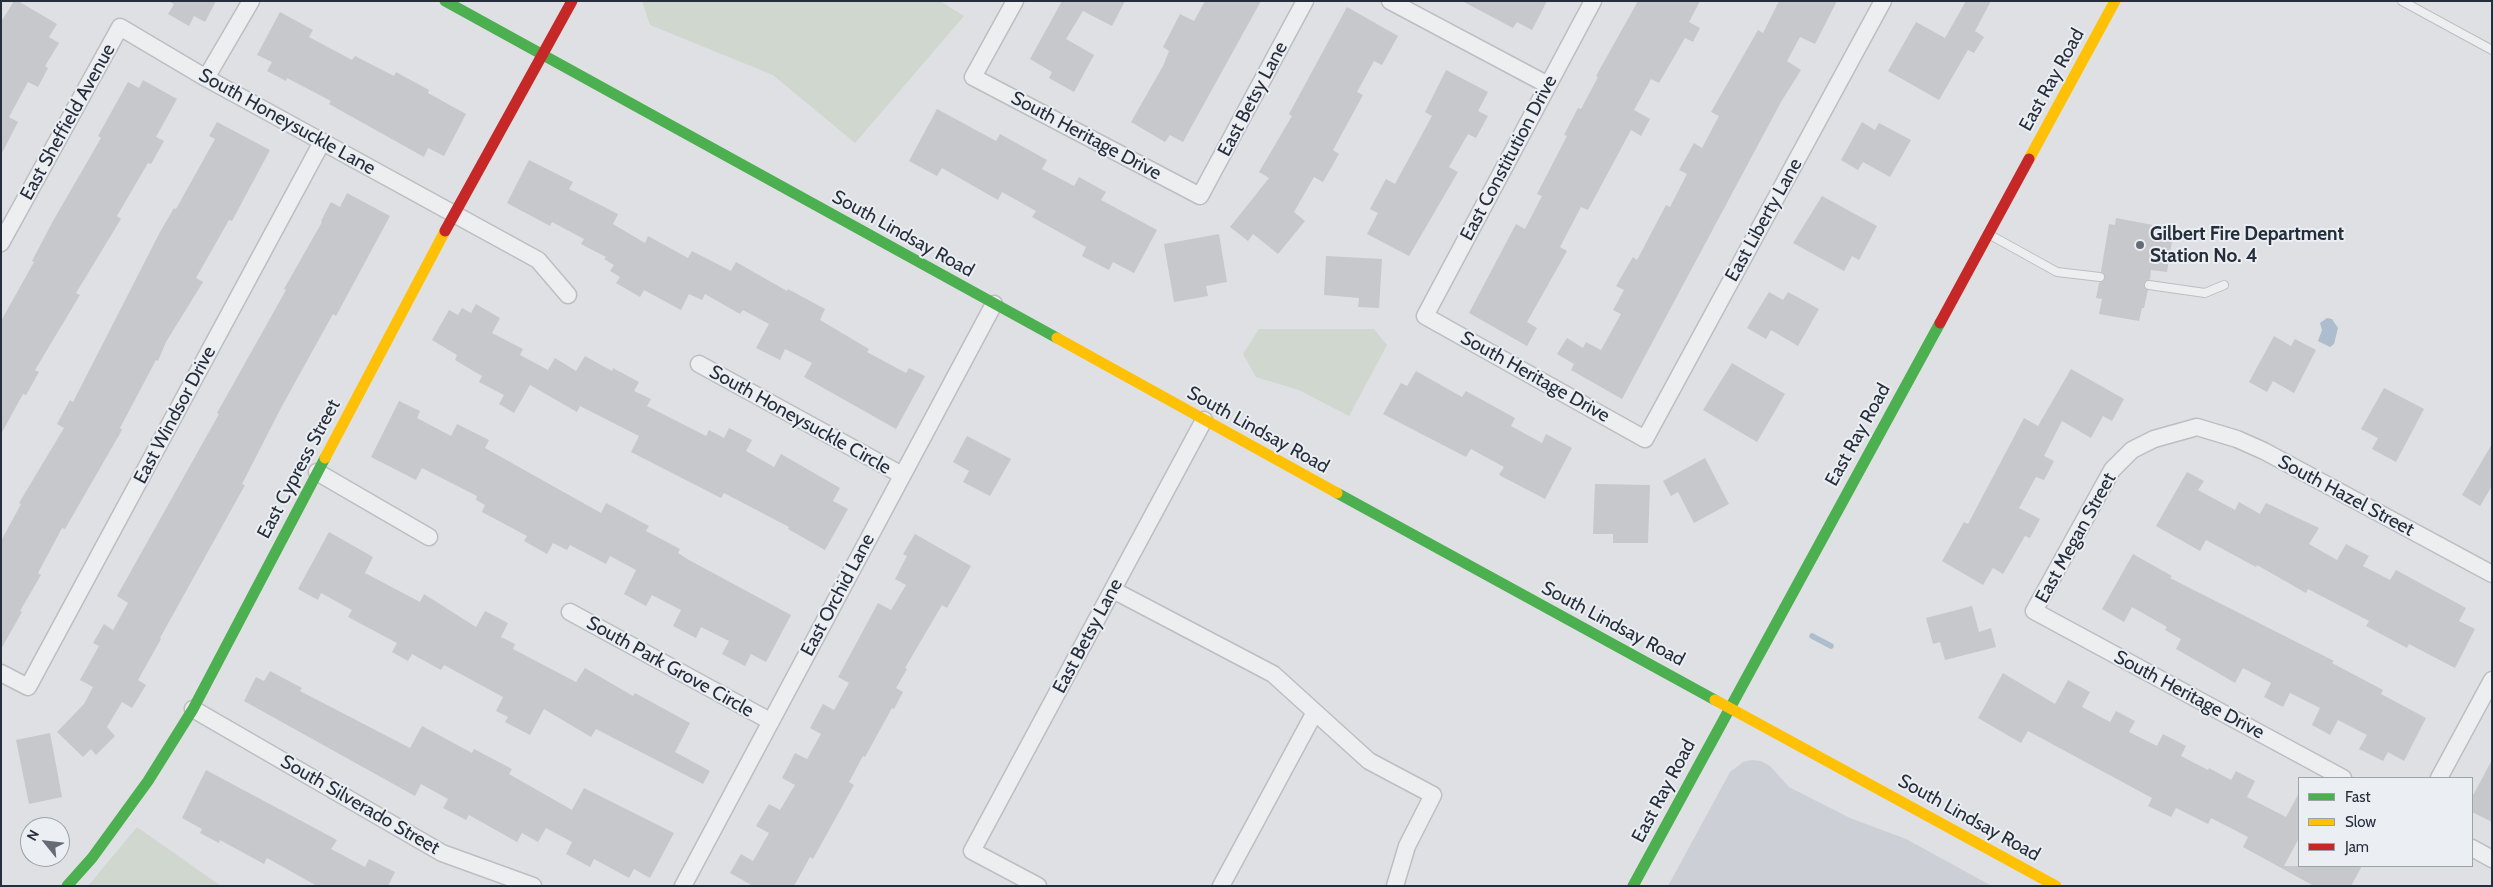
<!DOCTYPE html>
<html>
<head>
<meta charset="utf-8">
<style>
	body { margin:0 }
	#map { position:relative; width:2493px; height:887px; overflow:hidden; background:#dee0e3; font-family:Cabin,sans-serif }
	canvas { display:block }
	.frame { position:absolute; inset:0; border:2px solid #262e3b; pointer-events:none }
	.legend { position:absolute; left:2298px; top:777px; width:175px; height:90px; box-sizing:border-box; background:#ebeff3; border:1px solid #9ca2a9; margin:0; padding:6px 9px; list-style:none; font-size:15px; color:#262e3b }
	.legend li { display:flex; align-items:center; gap:10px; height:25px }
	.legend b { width:25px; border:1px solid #9ca2a9 }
	.north { position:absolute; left:20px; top:817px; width:50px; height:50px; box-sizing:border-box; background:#ebeff3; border:1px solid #9ca2a9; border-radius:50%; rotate:299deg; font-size:14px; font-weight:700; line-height:20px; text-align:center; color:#262e3b }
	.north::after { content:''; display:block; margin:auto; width:18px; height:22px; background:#666c76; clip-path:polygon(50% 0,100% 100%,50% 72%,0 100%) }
</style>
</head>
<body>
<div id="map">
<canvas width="2493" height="887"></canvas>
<div class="frame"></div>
<ul class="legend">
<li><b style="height:6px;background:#4caf50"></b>Fast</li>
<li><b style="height:6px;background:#ffc107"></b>Slow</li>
<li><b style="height:6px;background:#c62828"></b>Jam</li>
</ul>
<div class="north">N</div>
</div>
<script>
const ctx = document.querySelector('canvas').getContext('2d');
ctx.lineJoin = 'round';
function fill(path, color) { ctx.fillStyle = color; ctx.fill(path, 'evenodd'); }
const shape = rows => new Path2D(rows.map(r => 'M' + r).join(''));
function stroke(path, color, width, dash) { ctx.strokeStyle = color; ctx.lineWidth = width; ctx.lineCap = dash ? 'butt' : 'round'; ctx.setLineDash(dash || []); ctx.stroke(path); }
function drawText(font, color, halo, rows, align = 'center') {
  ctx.font = font + ' Cabin,sans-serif'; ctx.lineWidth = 4; ctx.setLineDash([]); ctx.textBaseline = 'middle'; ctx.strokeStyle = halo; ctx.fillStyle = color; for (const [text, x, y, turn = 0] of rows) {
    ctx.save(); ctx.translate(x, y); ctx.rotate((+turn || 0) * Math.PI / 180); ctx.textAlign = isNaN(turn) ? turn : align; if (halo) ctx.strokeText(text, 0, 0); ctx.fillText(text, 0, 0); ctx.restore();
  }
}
fill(shape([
	[1752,760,1761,761,1770,766,1789,787,1850,818,1906,839,1992,886,1668,886,1730,772,1743,762]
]), '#ccd0d6');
fill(shape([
	[642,1,940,1,964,16,855,143,773,75,650,25],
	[1259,329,1374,329,1387,345,1349,416,1299,390,1256,377,1243,354],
	[137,827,221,886,88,886]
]), '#cfd7ce');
fill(shape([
	[2327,318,2332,319,2338,328,2334,344,2330,347,2318,341,2322,330,2320,323]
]), '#adbdcd');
stroke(shape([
	[1812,636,1831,646]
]), '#adbdcd', 5.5);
fill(shape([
	[14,1,18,1,57,24,49,37,59,43,45,66,48,68,38,87,28,82,9,117,18,122,1,155,1,22],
	[168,1,216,1,205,22,194,16,189,26,168,14,174,4],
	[1062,1,1125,1,1112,26,1083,11,1066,39,1094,55,1074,92,1049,78,1052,72,1030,59],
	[1205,1,1261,1,1183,142,1170,135,1165,142,1131,122,1163,66,1169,51,1163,47,1180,14,1194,21],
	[1462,1,1547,1,1532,30,1517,22,1513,28],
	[1638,1,1700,1,1689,22,1700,28,1693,42,1685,38,1659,83,1651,79,1634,110,1650,119,1641,136,1631,130,1588,210,1581,207,1560,247,1567,251,1527,322,1537,328,1527,346,1469,313,1516,224,1525,229,1542,196,1537,194,1567,136,1564,135,1578,108,1581,109,1598,77,1596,76],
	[1779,1,1837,1,1815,44,1800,37,1787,61,1801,70,1781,102,1622,399,1571,370,1574,364,1557,354,1567,338,1583,348,1586,342,1601,350,1621,314,1613,310,1624,290,1616,286,1633,257,1637,260,1666,205,1670,207,1687,174,1679,170,1694,143,1702,148,1719,116,1711,112,1758,30,1763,33],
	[1966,1,1991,1,1975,31,1984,37,1974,53,1968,50,1939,100,1888,71,1916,22,1945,38],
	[1347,7,1398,36,1382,65,1374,61,1357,92,1363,95,1333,150,1339,154,1323,182,1314,177,1294,212,1305,221,1278,254,1253,234,1248,241,1230,227,1269,178,1259,172,1292,116,1289,114],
	[280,12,313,30,309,37,352,60,355,56,394,76,396,72,429,90,428,93,466,114,444,156,428,148,424,157,329,104,331,101,287,78,286,81,267,71,272,62,257,55],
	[1446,70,1488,92,1478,111,1488,116,1476,138,1468,134,1449,167,1458,172,1409,256,1367,234,1378,213,1370,209,1386,179,1395,184,1432,116,1425,112],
	[143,80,177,99,156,137,164,141,151,164,148,163,117,216,121,219,76,293,80,295,35,370,39,372,26,395,23,394,1,434,1,321,34,262,32,261,53,221,101,138,98,136,128,82,139,88],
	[937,109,996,141,1000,134,1047,160,1042,169,1074,186,1079,177,1106,192,1101,200,1157,230,1134,273,1113,262,1109,270,1082,256,1086,247,1032,217,1036,211,1002,192,998,200,942,168,937,176,909,161],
	[217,122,270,150,232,221,229,220,196,278,203,282,166,342,158,361,156,360,120,428,122,430,65,529,62,528,38,573,41,575,20,611,22,612,1,649,1,541,21,504,19,503,64,428,57,424,70,400,73,402,160,232,174,208,176,209,215,139,209,136],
	[1862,122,1875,130,1879,123,1911,140,1890,177,1863,162,1858,170,1841,160],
	[529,160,573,182,569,189,618,214,613,224,645,243,648,236,688,258,692,251,731,271,736,262,787,291,788,289,825,309,820,320,869,349,867,352,906,373,909,368,925,376,896,429,804,377,812,363,785,349,780,360,756,348,769,324,743,310,740,314,705,294,702,300,689,294,681,310,644,290,640,297,616,283,620,277,610,271,614,265,604,259,606,257,581,244,584,239,552,222,550,226,507,203],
	[347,193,390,216,336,316,333,314,282,406,242,484,245,485,160,638,161,639,138,680,146,685,132,708,122,702,107,727,115,736,96,755,91,749,83,757,57,732,84,704,93,687,80,680,99,646,93,643,104,624,113,630,128,603,117,596,219,414,217,413,286,290,284,289,322,222,321,221,331,202,340,207],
	[1822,196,1877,226,1859,260,1852,256,1844,271,1793,243],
	[2116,218,2174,229,2167,272,2151,270,2150,279,2144,284,2148,290,2144,308,2142,308,2139,321,2099,314,2102,299,2096,298,2099,283,2105,278,2101,271,2109,224,2115,225],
	[1219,234,1227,282,1206,286,1208,296,1174,302,1164,244],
	[1326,256,1382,259,1379,308,1358,307,1359,298,1324,295],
	[1769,292,1783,300,1788,292,1819,309,1798,346,1771,330,1766,339,1747,328],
	[476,304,500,318,492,333,523,349,520,355,548,370,555,358,576,371,585,356,612,371,613,368,639,382,634,391,651,399,647,406,706,436,709,430,724,438,729,428,752,440,746,451,774,467,781,454,840,488,833,501,848,509,825,550,788,529,789,527,724,493,721,498,631,452,639,436,580,406,577,412,530,385,514,413,499,404,504,395,479,382,482,376,455,360,457,355,432,340,449,310,458,315,462,308,471,313],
	[2274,336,2291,346,2295,339,2316,350,2294,393,2273,381,2267,392,2249,382],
	[1732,363,1785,394,1757,442,1703,410],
	[2071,369,2124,399,2112,421,2103,416,2091,438,2062,421,2044,456,2054,461,2044,480,2036,477,2019,508,2040,519,2030,538,2025,536,2003,574,1993,568,1983,585,1942,561,1964,522,1968,524,2024,418,2038,426],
	[1416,371,1462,397,1466,391,1515,418,1511,426,1542,443,1546,434,1572,448,1545,499,1499,475,1504,467,1471,449,1466,457,1383,414,1401,383,1407,386],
	[2384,388,2424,409,2396,462,2372,449,2378,438,2361,429],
	[399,401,420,411,417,418,451,436,457,424,489,440,485,448,601,513,606,503,649,526,646,531,680,549,678,553,689,560,791,615,766,662,751,654,745,666,722,654,729,641,701,627,696,638,673,626,681,610,652,595,646,606,624,594,636,570,610,556,606,564,570,545,567,550,553,543,547,554,524,541,527,536,482,512,485,505,476,500,477,496,422,468,416,480,371,457],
	[967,436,1011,459,990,496,963,482,969,471,953,462],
	[2492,444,2492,486,2480,506,2462,495],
	[1705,458,1729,504,1694,523,1678,492,1671,496,1663,481],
	[2187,472,2204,481,2198,490,2235,510,2239,502,2260,514,2266,503,2319,528,2309,544,2337,560,2346,544,2369,556,2363,566,2390,580,2396,570,2466,608,2459,621,2475,629,2455,668,2409,644,2407,648,2366,626,2369,621,2308,589,2306,593,2257,565,2256,567,2206,540,2200,551,2156,526],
	[1595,484,1650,485,1648,543,1613,543,1613,534,1593,534],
	[329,532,373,557,365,573,420,602,424,594,476,627,485,611,508,623,501,637,515,644,513,649,576,682,585,668,633,696,635,693,690,723,675,752,710,771,703,784,596,729,591,737,544,709,530,735,505,722,508,717,496,711,503,697,444,665,441,670,412,654,408,661,392,652,397,643,348,617,352,610,321,593,318,600,298,589],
	[915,534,971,566,947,608,942,605,905,668,907,669,896,688,903,692,894,709,892,708,865,757,863,756,849,782,854,785,813,859,810,857,794,886,753,886,730,873,741,854,753,861,769,833,756,826,769,804,780,810,795,785,782,778,795,753,807,759,821,734,810,728,823,704,834,710,849,683,838,677,878,603,891,610,906,585,895,579,907,556,903,554],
	[2133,554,2172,576,2170,578,2334,661,2332,663,2383,690,2381,694,2426,718,2404,761,2388,752,2383,761,2359,749,2367,735,2338,720,2330,735,2312,725,2320,708,2290,693,2283,707,2264,697,2271,683,2243,668,2235,683,2213,670,2176,649,2181,639,2165,630,2167,627,2132,607,2124,622,2102,609],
	[1972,606,1979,632,1991,628,1996,647,1945,660,1940,642,1933,644,1926,618],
	[270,671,302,688,300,691,410,748,422,726,472,753,474,749,512,769,509,774,572,810,584,788,674,833,650,878,634,869,629,878,594,859,590,867,566,854,572,842,546,828,538,842,522,833,517,842,469,815,466,820,443,808,448,799,421,784,415,796,244,701,256,677,264,681],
	[2003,673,2055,704,2068,680,2090,692,2082,707,2110,722,2116,711,2135,721,2129,732,2157,746,2163,734,2186,746,2181,756,2208,770,2209,768,2231,780,2236,771,2255,781,2247,797,2286,817,2299,793,2299,838,2284,866,2362,866,2351,886,2314,886,2243,847,2248,837,2211,818,2208,824,2176,808,2171,817,2148,806,2152,798,2028,731,2021,743,1978,718],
	[50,733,62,797,29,804,16,740],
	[2492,760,2492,822,2472,812,2472,797],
	[206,770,337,840,331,849,365,867,369,859,395,872,388,886,317,886,267,858,264,864,220,840,219,843,200,833,202,829,182,818]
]), '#c6c8cb');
const lane = shape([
	[2402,1,2492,50],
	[1992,236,2057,272,2100,277],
	[2149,285,2205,293,2224,285]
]);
const street = shape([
	[1015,1,973,77,1200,196,1305,1],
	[1390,1,1548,85],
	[1593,1,1425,316,1645,439,1883,1],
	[206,78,251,1],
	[1,243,120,27,206,78,538,260,568,295],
	[699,364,902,475],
	[317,472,429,537],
	[1113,590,1273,674,1369,761,1433,795,1407,846,1395,886],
	[570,612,770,721],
	[1,673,28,687,322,142],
	[193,709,442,853,533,886],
	[2343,778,2034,611,2112,470,2132,450,2154,439,2197,427,2237,439,2264,451,2492,574],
	[2439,778,2492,680],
	[2472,848,2492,859],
	[683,886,994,304],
	[1038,886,972,851,1204,420],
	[1221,886,1315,712]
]);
stroke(lane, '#bcbec1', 10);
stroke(street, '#bcbec1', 19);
stroke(lane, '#edeef0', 8);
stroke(street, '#edeef0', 16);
stroke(shape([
	[445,1,1057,338],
	[1337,493,1715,700],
	[67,886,92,858,148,781,193,709,325,458],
	[1633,886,1940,323]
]), '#4caf50', 11);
stroke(shape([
	[2029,159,2115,1],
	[1057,338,1337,493],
	[325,458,445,231],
	[1715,700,2056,886]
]), '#ffc107', 11);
stroke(shape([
	[445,231,572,1],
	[1940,323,2029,159]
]), '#c62828', 11);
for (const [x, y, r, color] of [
	[2140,245,5,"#666c76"]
]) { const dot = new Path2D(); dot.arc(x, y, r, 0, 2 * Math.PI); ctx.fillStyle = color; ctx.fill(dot); stroke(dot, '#ebeff3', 2); }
drawText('19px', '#262e3b', '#ebeff3', [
	["East Ray Road",2052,80,-61],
	["East Betsy Lane",1253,99,-62],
	["East Sheffield Avenue",68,122,-61],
	["South Honeysuckle Lane",287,122,29],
	["South Heritage Drive",1086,136,28],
	["East Constitution Drive",1509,158,-62],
	["East Liberty Lane",1764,220,-61],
	["South Lindsay Road",903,234,29],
	["South Heritage Drive",1535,377,29],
	["East Windsor Drive",175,415,-62],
	["South Honeysuckle Circle",800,420,29],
	["South Lindsay Road",1258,430,29],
	["East Ray Road",1858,435,-61],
	["East Cypress Street",299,469,-62],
	["South Hazel Street",2346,496,28],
	["East Megan Street",2076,538,-61],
	["East Orchid Lane",838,595,-62],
	["South Lindsay Road",1613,624,28],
	["East Betsy Lane",1088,636,-62],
	["South Park Grove Circle",670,667,29],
	["South Heritage Drive",2189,695,28],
	["East Ray Road",1664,791,-62],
	["South Silverado Street",360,805,30],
	["South Lindsay Road",1969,818,29]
]);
drawText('bold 19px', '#262e3b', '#ebeff3', [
	["Gilbert Fire Department",2150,234],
	["Station No. 4",2150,256]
], 'left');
</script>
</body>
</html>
